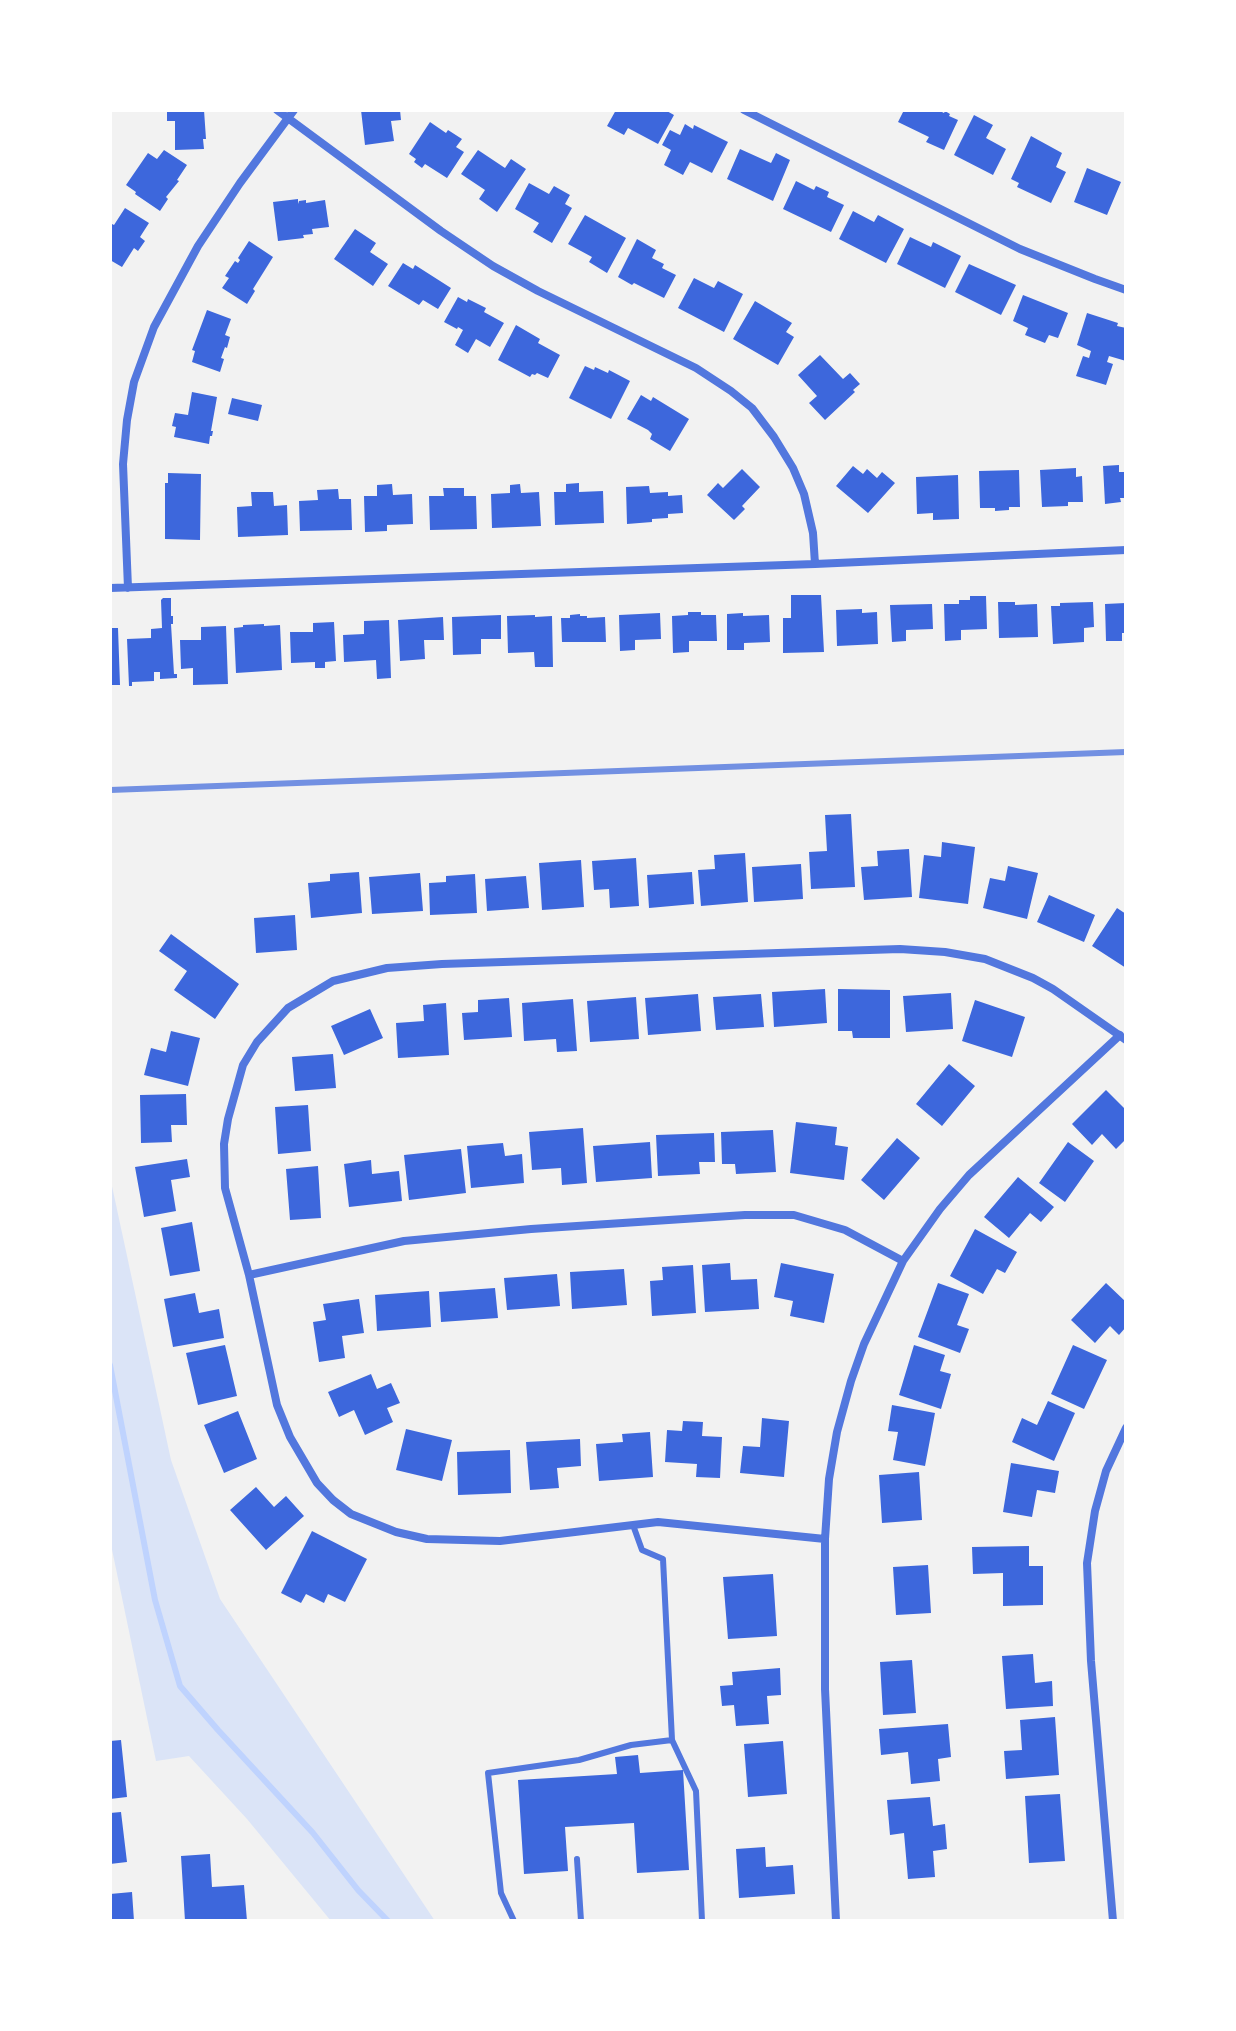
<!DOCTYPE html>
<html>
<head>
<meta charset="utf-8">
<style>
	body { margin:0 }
	#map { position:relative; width:1236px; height:2031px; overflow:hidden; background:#f2f2f2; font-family:Lato,sans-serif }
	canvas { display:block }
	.frame { position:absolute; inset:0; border:112px solid #fff; pointer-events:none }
</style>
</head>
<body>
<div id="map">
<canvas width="1236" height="2031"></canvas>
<div class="frame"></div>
</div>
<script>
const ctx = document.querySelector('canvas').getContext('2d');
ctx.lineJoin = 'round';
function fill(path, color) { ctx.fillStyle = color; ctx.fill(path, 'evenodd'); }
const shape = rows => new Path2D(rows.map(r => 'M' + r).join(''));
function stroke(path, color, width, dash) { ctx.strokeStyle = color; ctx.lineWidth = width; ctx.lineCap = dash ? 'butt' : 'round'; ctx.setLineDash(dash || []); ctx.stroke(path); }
fill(shape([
	[110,1177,171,1460,220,1599,435,1921,331,1921,247,1819,189,1756,156,1761,110,1540]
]), '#dbe4f7');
stroke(shape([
	[110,1365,155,1600,180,1686,218,1730,313,1833,358,1890,388,1921]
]), '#bfd3fe', 6);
fill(shape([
	[167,110,204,110,206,139,203,139,204,149,175,150,175,121,167,121],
	[361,110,400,110,401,120,391,121,394,141,365,145],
	[616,110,665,110,674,115,658,144,628,128,624,135,607,126],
	[904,110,938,110,944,113,945,111,950,114,949,116,958,120,944,150,926,142,929,137,898,122],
	[974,115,993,125,986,138,1006,149,993,175,954,155],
	[430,122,446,133,448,130,462,139,456,147,464,152,447,178,425,164,422,168,414,162,416,159,409,154],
	[685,124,693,129,694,125,728,142,712,173,690,162,683,175,664,165,671,150,662,145,670,130,680,135],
	[1031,136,1062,153,1056,167,1066,172,1051,203,1017,187,1019,183,1011,179],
	[740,149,771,163,776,153,790,160,773,201,727,179],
	[164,150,187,165,177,180,179,181,166,197,168,199,160,211,135,194,136,192,126,185,148,153,157,159],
	[478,150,505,168,511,159,526,169,497,212,479,199,485,190,461,174],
	[1087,168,1121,182,1107,215,1074,202],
	[796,181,814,190,816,186,829,192,827,197,844,205,831,232,783,209],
	[529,183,549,194,554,186,570,195,565,204,572,208,552,243,533,232,539,223,515,209],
	[298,199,298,204,299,201,306,200,306,203,325,200,329,227,312,229,313,234,303,235,304,238,278,241,273,202],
	[125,208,149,223,140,237,145,241,138,251,134,248,122,267,110,260,110,223,114,225],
	[853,211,874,222,878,215,904,229,886,263,839,239],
	[585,215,626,238,607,273,589,262,592,257,568,244],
	[355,229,376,243,370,252,388,264,373,286,334,259],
	[910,237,931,247,933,242,961,256,945,288,897,264],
	[637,239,656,250,652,258,664,264,662,268,676,275,664,298,634,283,632,285,618,277],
	[249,241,273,257,253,289,255,291,247,304,222,288,229,278,225,276,235,261,238,263,240,260,238,258],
	[403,263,413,269,415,265,451,288,438,309,423,300,419,305,388,286],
	[969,264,1016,285,1001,315,955,292],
	[694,278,714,288,718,281,743,294,724,332,678,308],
	[1023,295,1068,313,1058,338,1049,335,1045,343,1025,335,1028,328,1013,321],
	[458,297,467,302,468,299,486,308,484,312,504,323,490,347,476,339,468,353,455,345,463,330,458,327,457,329,444,322],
	[755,301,792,323,786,332,794,337,778,365,733,339],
	[207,310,231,319,225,335,230,337,227,348,225,347,221,358,224,359,220,372,192,362,195,351,192,350],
	[1087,313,1118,323,1117,326,1126,328,1126,361,1109,356,1107,362,1113,364,1106,385,1076,376,1083,356,1089,358,1091,351,1077,345],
	[516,325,540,339,538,343,560,355,548,378,537,373,535,375,532,374,530,377,498,360],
	[820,355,843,379,850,373,860,384,853,390,855,392,825,420,809,403,817,396,798,375],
	[585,366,594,370,595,367,608,373,609,370,630,381,611,419,569,398],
	[192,392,217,397,211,431,213,431,212,436,210,436,209,444,174,437,176,427,172,426,175,413,188,415],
	[641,395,651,401,653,397,689,419,670,451,650,439,652,434,648,430,627,419],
	[232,398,262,405,258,421,228,414],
	[1119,465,1119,472,1126,472,1126,498,1120,498,1121,502,1105,504,1103,466],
	[853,466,863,474,867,469,877,478,882,472,895,483,868,513,836,486],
	[1076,468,1076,477,1082,476,1083,502,1068,502,1068,506,1042,507,1040,470],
	[742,469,760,487,742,506,745,509,734,520,707,495,718,483,723,488],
	[1019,470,1020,507,1009,507,1009,510,995,511,995,508,980,508,979,471],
	[168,473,201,474,200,540,165,539,165,483,168,483],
	[958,475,959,519,933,520,933,513,917,514,916,477],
	[579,483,579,492,603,491,604,523,555,525,554,492,566,492,566,484],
	[392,484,393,495,412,494,413,524,387,525,387,531,365,532,364,496,377,496,377,485],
	[520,484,521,493,539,492,541,526,492,528,491,494,510,493,510,485],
	[649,486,650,493,668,492,668,496,682,495,683,513,668,514,668,518,652,519,652,522,627,524,626,487],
	[443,488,464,488,464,496,476,496,477,529,430,530,429,496,444,496],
	[338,489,339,499,351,499,352,530,300,531,299,501,318,500,317,490],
	[251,492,273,492,274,506,287,505,288,535,238,537,237,507,252,506],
	[791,595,821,595,824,652,783,653,783,618,791,618],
	[970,596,986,596,987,629,961,630,961,640,945,641,944,604,959,604,959,600,970,600],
	[163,598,171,598,171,616,173,616,173,624,171,624,174,674,177,674,177,678,160,679,160,672,154,672,154,681,132,682,132,686,129,686,127,639,151,638,151,629,162,628,161,600],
	[998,602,1015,602,1015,605,1037,604,1038,637,999,638],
	[1093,602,1094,627,1084,628,1084,642,1053,644,1051,606,1060,606,1060,603],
	[1126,603,1126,633,1122,633,1122,641,1106,641,1105,604],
	[932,604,933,629,906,630,906,641,892,642,890,605],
	[862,609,862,613,877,612,878,644,837,646,836,610],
	[688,612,701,612,701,615,716,615,717,641,689,641,689,652,673,653,672,616,688,615],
	[660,613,661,639,635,640,635,650,620,651,619,615],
	[743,613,743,616,769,615,770,642,744,643,744,650,727,650,727,614],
	[580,614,580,616,587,616,587,618,605,617,606,642,562,642,561,618,570,618,570,615],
	[501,615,501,639,481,639,481,654,453,655,452,617],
	[535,615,535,617,552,616,553,667,535,667,534,652,508,653,507,616],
	[443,617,444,640,424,640,425,659,400,661,398,620],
	[389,620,391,678,377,679,376,660,344,662,343,635,364,634,364,621],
	[334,622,336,661,325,662,325,668,315,668,315,662,291,663,290,632,313,632,313,623],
	[264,624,264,626,280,625,282,670,236,673,234,628,243,627,243,625],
	[226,626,228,684,193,685,193,668,181,669,180,640,201,640,201,627],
	[110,628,118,628,120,685,110,685],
	[851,814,855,887,811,889,809,852,827,851,825,815],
	[942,842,975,847,968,904,919,898,924,855,941,857],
	[909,849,912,897,864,900,861,867,878,866,877,851],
	[745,853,748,902,701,906,698,870,715,869,714,855],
	[636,858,639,906,610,908,609,889,594,890,592,861],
	[581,860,584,907,542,910,539,863],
	[801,864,803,899,754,902,752,867],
	[1008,866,1038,873,1027,919,983,908,990,878,1005,881],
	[359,872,362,913,311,918,308,883,330,881,330,874],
	[692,872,694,904,649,908,647,875],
	[420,873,423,911,372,914,369,877],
	[475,874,477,913,430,915,429,883,446,882,446,876],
	[526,876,529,908,487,911,485,879],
	[1049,895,1095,915,1084,942,1037,922],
	[1117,908,1126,914,1126,968,1092,946],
	[295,915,297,950,256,953,254,918],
	[171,934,239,984,215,1019,174,990,187,971,159,951],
	[825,989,827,1023,774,1027,772,992],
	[838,989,890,990,890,1038,853,1038,852,1031,838,1031],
	[951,993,953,1029,906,1032,903,996],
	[698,994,701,1031,648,1035,645,998],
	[761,994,764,1027,716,1030,713,997],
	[636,997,639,1039,590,1042,587,1001],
	[509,998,512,1037,464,1040,462,1013,478,1012,478,1000],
	[573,999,577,1051,557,1052,556,1039,524,1041,522,1003],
	[975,1000,1025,1017,1012,1057,962,1041],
	[446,1003,449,1055,398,1058,396,1023,424,1021,423,1005],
	[370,1009,383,1038,344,1055,331,1026],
	[171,1031,200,1038,188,1086,144,1075,151,1048,166,1052],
	[333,1054,336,1088,295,1091,292,1057],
	[949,1064,975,1086,942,1126,916,1104],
	[1106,1090,1126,1110,1126,1139,1116,1149,1102,1134,1092,1145,1072,1124],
	[186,1094,187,1125,171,1125,172,1142,141,1143,140,1095],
	[308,1105,311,1151,278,1154,275,1107],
	[796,1122,837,1127,835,1145,848,1147,844,1180,790,1173],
	[583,1128,587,1183,562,1185,561,1168,532,1170,529,1132],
	[773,1130,776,1172,736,1174,735,1164,722,1164,721,1132],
	[714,1133,715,1162,699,1162,700,1174,658,1176,656,1135],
	[897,1138,920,1158,884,1200,861,1180],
	[650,1142,652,1178,596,1182,593,1146],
	[1068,1142,1094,1161,1065,1202,1039,1183],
	[503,1143,505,1156,522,1154,524,1183,471,1188,467,1146],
	[461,1149,466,1193,409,1200,404,1155],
	[187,1159,190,1177,171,1180,176,1211,144,1217,135,1167],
	[371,1160,372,1174,399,1171,402,1201,349,1207,344,1164],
	[318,1166,321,1218,290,1220,286,1169],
	[1018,1177,1054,1207,1041,1222,1030,1213,1009,1238,984,1217],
	[192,1222,200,1271,170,1276,161,1228],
	[975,1229,1017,1252,1005,1273,997,1269,983,1294,950,1276],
	[730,1263,731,1280,757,1279,759,1309,705,1312,702,1265],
	[781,1263,834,1274,824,1323,790,1316,793,1301,774,1297],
	[693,1265,696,1313,652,1316,650,1281,663,1280,662,1267],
	[624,1269,627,1305,572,1309,570,1272],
	[557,1274,560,1306,507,1310,504,1278],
	[938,1283,969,1294,957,1325,969,1329,960,1353,918,1337],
	[1106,1283,1126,1302,1126,1327,1119,1335,1110,1326,1095,1343,1071,1320],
	[495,1288,498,1318,441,1322,439,1292],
	[429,1291,431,1327,377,1331,375,1295],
	[195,1293,199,1313,219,1309,224,1338,173,1347,164,1299],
	[359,1299,364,1333,342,1336,345,1358,319,1362,313,1322,326,1320,323,1304],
	[225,1345,237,1396,198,1405,186,1353],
	[914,1345,945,1355,940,1371,951,1374,941,1409,899,1395],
	[1073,1345,1107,1360,1084,1409,1051,1394],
	[371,1374,377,1389,391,1383,400,1403,387,1408,393,1422,365,1435,354,1410,339,1417,328,1392],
	[1048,1401,1075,1413,1054,1461,1012,1442,1022,1418,1037,1425],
	[892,1405,935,1413,925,1466,893,1460,898,1432,888,1431],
	[238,1411,257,1459,224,1473,204,1425],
	[762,1418,789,1421,784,1477,740,1473,743,1446,760,1447],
	[683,1421,703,1422,702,1436,722,1437,720,1478,696,1477,697,1464,665,1462,667,1430,682,1431],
	[406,1429,452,1440,442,1481,396,1470],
	[650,1432,653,1477,599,1481,596,1444,623,1442,622,1434],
	[580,1439,581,1466,557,1468,559,1488,530,1490,526,1442],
	[510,1450,511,1493,458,1495,457,1452],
	[1011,1463,1059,1471,1055,1493,1037,1490,1032,1517,1003,1512],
	[919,1472,922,1520,882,1523,879,1475],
	[256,1487,274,1507,286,1496,304,1516,266,1550,230,1510],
	[312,1531,367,1559,345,1602,328,1594,324,1603,306,1594,301,1603,281,1593],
	[1029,1546,1029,1566,1043,1566,1043,1605,1003,1606,1003,1573,973,1574,972,1547],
	[928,1565,931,1613,896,1615,893,1567],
	[773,1574,777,1636,728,1639,723,1577],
	[1033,1654,1035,1683,1052,1681,1053,1706,1006,1709,1002,1656],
	[912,1660,916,1713,883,1715,880,1662],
	[780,1668,781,1695,767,1696,769,1724,736,1726,734,1705,722,1706,720,1686,733,1685,732,1672],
	[1055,1717,1059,1775,1006,1779,1004,1751,1022,1750,1020,1720],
	[948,1724,951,1757,938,1759,940,1781,911,1784,908,1752,881,1755,879,1729],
	[121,1740,127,1797,110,1799,110,1741],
	[783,1741,787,1794,748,1797,744,1744],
	[638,1755,640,1773,683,1770,689,1870,637,1873,634,1823,565,1827,568,1871,524,1874,518,1780,617,1774,615,1757],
	[1060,1794,1065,1861,1029,1863,1025,1796],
	[930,1797,933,1826,945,1824,947,1849,933,1851,935,1877,908,1879,904,1833,890,1835,887,1800],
	[121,1812,127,1862,110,1864,110,1813],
	[765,1847,766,1867,793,1865,795,1894,739,1898,736,1849],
	[210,1854,212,1887,244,1885,247,1921,185,1921,181,1856],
	[132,1892,134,1921,110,1921,110,1894]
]), '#3d67dc');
stroke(shape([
	[633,1525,642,1550,663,1559,672,1740,696,1791,702,1921],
	[577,1859,581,1921],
	[514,1921,501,1893,488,1773,579,1760,631,1745,672,1740]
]), '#5277de', 6);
stroke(shape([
	[277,110,441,231,493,266,538,291,696,368,731,391,752,408,774,437,793,468,804,494,813,533,815,564],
	[744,110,1020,249,1095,279,1126,290],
	[110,588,815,564,1126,550],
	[128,588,123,464,127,420,134,382,154,327,198,246,240,183,294,110],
	[249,1275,404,1241,531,1229,745,1215,794,1215,845,1230,903,1261],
	[825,1539,658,1522,500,1541,427,1539,396,1532,351,1514,333,1500,317,1483,290,1437,277,1405,249,1275,225,1188,224,1144,228,1119,243,1065,257,1042,288,1008,333,981,387,968,442,964,900,949,945,952,985,959,1033,978,1053,989,1126,1040],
	[836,1921,825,1689,825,1539,829,1479,837,1432,851,1381,864,1344,903,1261,940,1209,969,1175,1120,1035],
	[1113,1921,1091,1661,1087,1563,1095,1511,1106,1471,1126,1428]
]), '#5277de', 8);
stroke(shape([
	[110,790,1126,752]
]), '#7290e2', 6);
</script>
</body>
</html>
